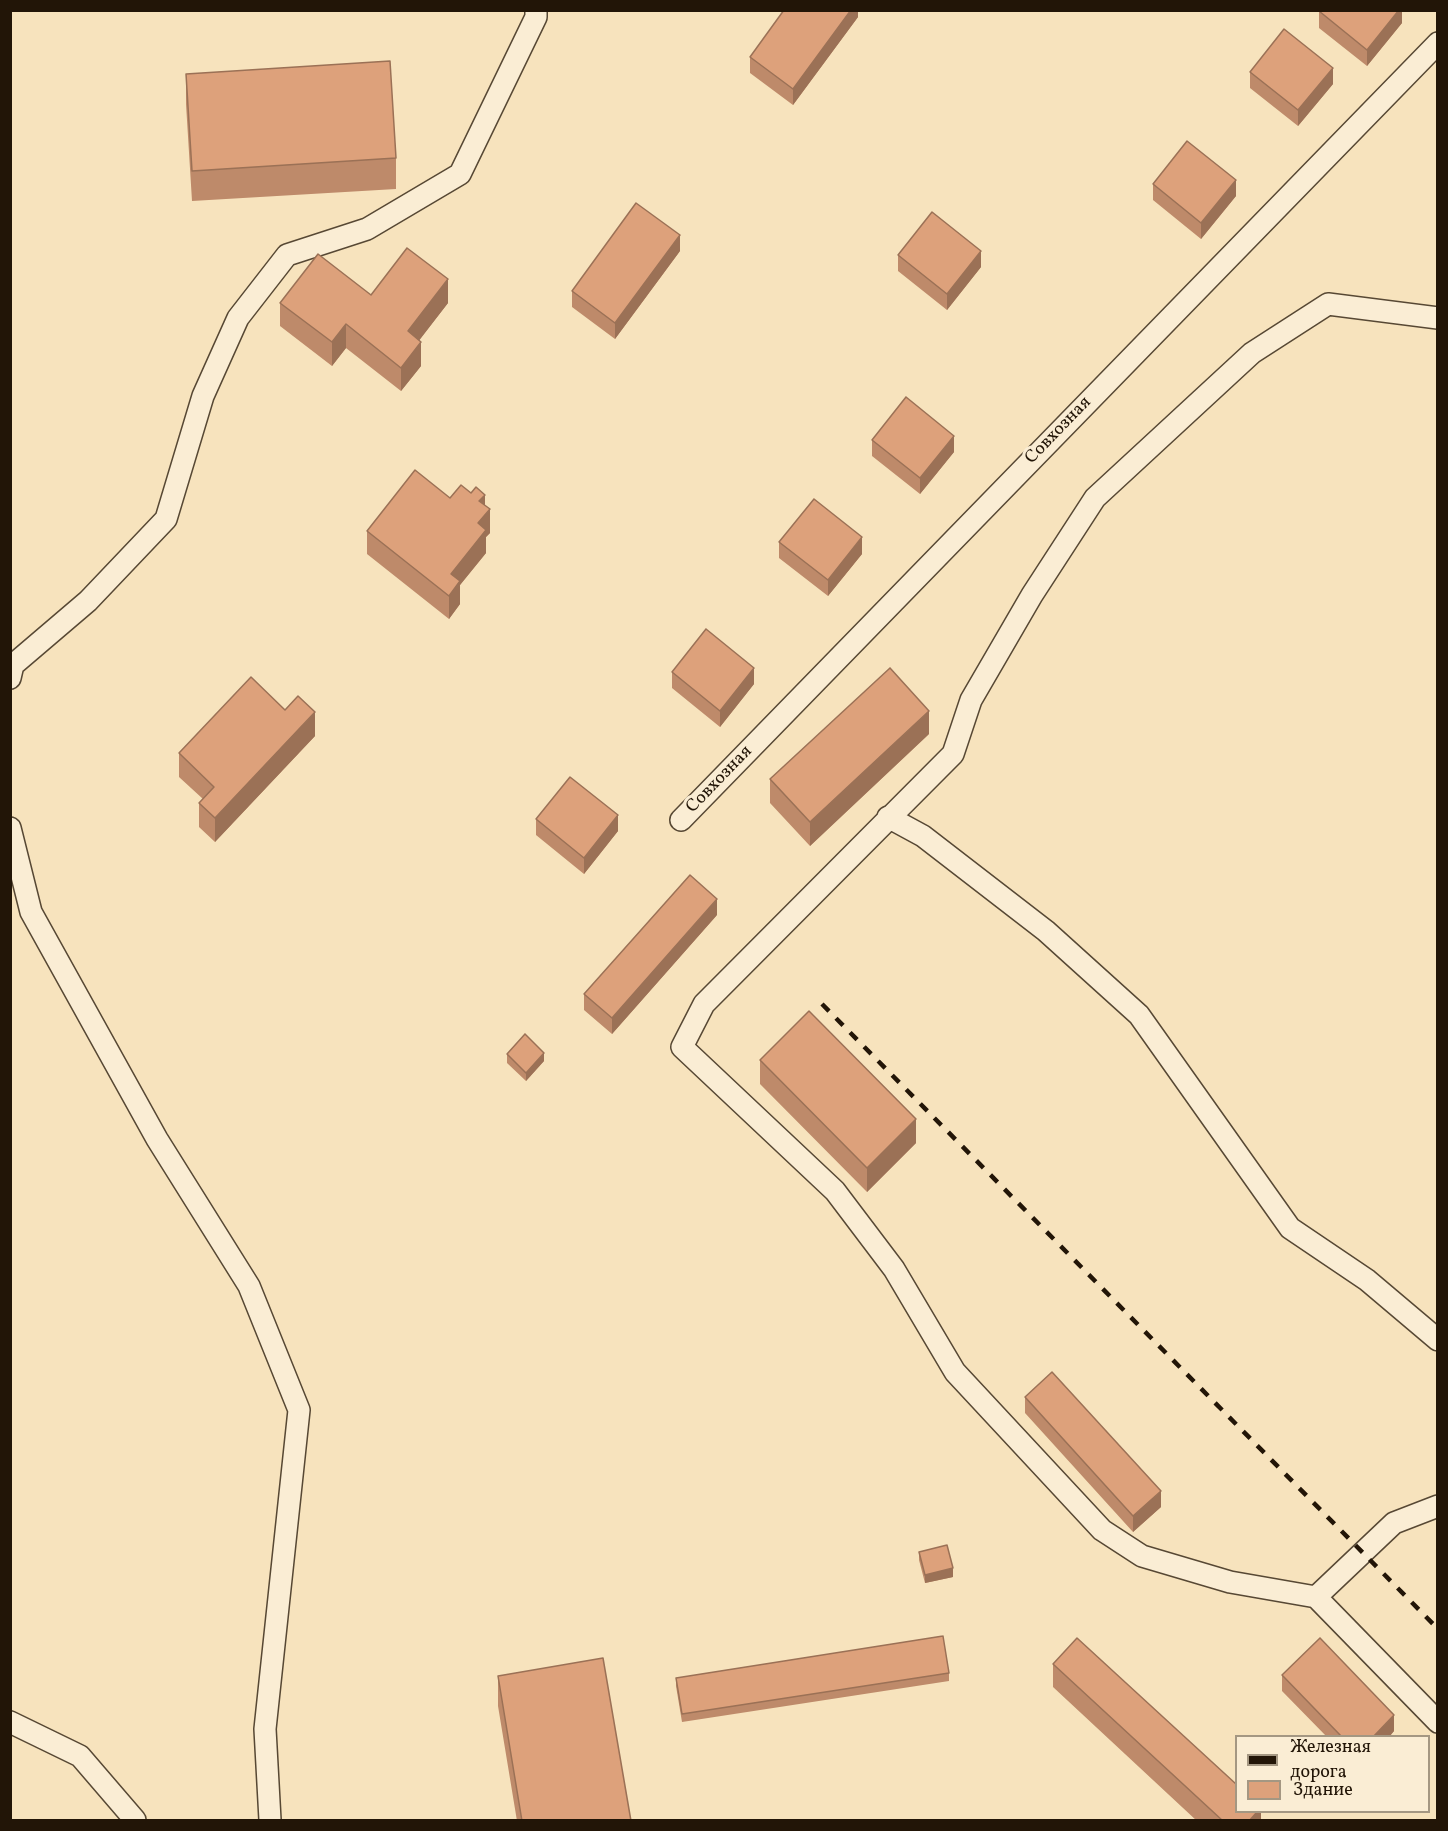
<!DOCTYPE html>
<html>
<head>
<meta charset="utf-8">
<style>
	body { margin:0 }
	#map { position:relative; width:1448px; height:1831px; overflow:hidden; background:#f7e3bd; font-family:Vollkorn,serif }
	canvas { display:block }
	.frame { position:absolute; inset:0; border:12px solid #221507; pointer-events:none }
	.legend { position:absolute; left:1235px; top:1735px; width:195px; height:78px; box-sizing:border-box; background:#faedd4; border:2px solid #a49782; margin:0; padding:8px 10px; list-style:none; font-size:18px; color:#221507 }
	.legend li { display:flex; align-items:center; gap:12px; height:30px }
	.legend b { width:30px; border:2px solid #a49782 }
</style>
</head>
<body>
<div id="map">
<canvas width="1448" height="1831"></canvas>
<div class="frame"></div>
<ul class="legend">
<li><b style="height:8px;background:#221507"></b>Железная дорога</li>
<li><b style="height:16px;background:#dda17b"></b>Здание</li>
</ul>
</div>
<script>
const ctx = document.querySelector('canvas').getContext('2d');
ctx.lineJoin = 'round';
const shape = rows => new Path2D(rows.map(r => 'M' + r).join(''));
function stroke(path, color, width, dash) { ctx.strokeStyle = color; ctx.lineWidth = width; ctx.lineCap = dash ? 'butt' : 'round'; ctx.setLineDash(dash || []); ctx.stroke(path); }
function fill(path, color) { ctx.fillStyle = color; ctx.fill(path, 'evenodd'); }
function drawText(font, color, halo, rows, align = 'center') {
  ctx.font = font + ' Vollkorn,serif'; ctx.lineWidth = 6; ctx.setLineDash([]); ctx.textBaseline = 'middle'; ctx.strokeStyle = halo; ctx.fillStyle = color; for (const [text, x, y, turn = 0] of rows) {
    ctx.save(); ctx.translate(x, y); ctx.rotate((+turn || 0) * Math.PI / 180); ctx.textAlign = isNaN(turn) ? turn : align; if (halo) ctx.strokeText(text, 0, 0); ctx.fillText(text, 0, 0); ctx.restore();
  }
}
const lane = shape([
	[10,678,13,665,88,601,166,519,203,396,238,318,287,255,367,229,460,174,536,17,536,10],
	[888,817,923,836,1046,931,1139,1015,1290,1228,1367,1280,1438,1340],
	[681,820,1438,43],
	[10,828,31,912,157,1139,249,1286,299,1410,265,1729,270,1820],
	[1438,1506,1394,1523,1316,1597,1438,1722],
	[1316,1597,1230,1582,1142,1556,1102,1530,955,1372,894,1269,835,1191,682,1047,704,1004,953,754,971,700,1032,595,1095,498,1252,353,1328,304,1438,318],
	[10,1722,80,1756,135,1820]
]);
stroke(lane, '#574834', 24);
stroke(lane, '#faedd4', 21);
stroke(shape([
	[822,1004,1438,1629]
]), '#221507', 4.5, [10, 10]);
fill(shape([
	[858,10,858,17,793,105,750,73,750,57],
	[1402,10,1402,23,1367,66,1319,28,1319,11],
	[1250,72,1333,84,1298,126,1250,88],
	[186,74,396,158,396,189,192,201,186,104],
	[1153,184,1236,196,1201,239,1153,200],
	[680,251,615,339,572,307,572,291],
	[898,255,981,267,947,310,898,271],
	[371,295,448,303,419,340,421,366,401,391,346,348,332,366,280,326,280,303],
	[872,440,954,452,920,494,872,456],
	[485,505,490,533,486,537,486,553,460,585,460,604,449,619,367,554,367,531],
	[779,542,862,554,828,596,779,558],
	[672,672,754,684,720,727,672,688],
	[285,710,315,736,215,842,199,827,199,803,203,799,179,777,179,753],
	[929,734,810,846,770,803,770,779],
	[536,819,618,831,584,874,536,835],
	[717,915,612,1034,584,1010,584,994],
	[507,1054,544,1061,526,1081,507,1063],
	[760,1060,916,1143,867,1192,760,1084],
	[1025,1397,1161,1507,1133,1532,1025,1413],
	[919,1552,953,1577,925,1583,919,1560],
	[1053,1664,1261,1812,1261,1821,1197,1821,1053,1687],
	[949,1673,949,1681,682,1722,676,1686,676,1678],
	[1282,1675,1394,1731,1389,1737,1327,1737,1282,1691],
	[498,1676,631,1821,517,1821,498,1706]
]), '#be8a6a');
fill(shape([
	[851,10,858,10,858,17,793,105,793,89],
	[1399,10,1402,10,1402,23,1367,66,1367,50],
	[1333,68,1333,84,1298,126,1298,110],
	[1236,180,1236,196,1201,239,1201,223],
	[680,235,680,251,615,339,615,323],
	[981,251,981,267,947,310,947,294],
	[448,279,448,303,408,355,408,331],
	[346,324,346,348,332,366,332,342],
	[421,342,421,366,401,391,401,368],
	[954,436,954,452,920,494,920,478],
	[485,495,485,515,490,509,490,533,486,537,486,553,460,585,460,604,449,619,449,596,451,574,478,523,479,501],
	[862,537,862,554,828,596,828,580],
	[754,668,754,684,720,727,720,711],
	[929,711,929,734,810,846,810,822],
	[315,712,315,736,215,842,215,818],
	[618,815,618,831,584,874,584,858],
	[717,899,717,915,612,1034,612,1018],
	[544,1053,544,1061,526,1081,526,1073],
	[916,1119,916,1143,867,1192,867,1168],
	[1161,1491,1161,1507,1133,1532,1133,1516],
	[953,1568,953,1577,925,1583,925,1575],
	[1394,1715,1394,1731,1389,1737,1373,1737],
	[1257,1812,1261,1812,1261,1821,1249,1821]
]), '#9b7156');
const building = shape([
	[784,10,851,10,793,89,750,57,784,10],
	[1320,10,1399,10,1367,50,1319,11,1320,10],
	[1284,29,1333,68,1298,110,1250,72,1284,29],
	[390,61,396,158,192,171,186,74,390,61],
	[1187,141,1236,180,1201,223,1153,184,1187,141],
	[636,203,680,235,615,323,572,291,636,203],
	[932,212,981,251,947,294,898,255,932,212],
	[407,248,448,279,408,331,421,342,401,368,346,324,332,342,280,303,318,254,371,295,407,248],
	[906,397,954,436,920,478,872,440,906,397],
	[415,470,450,498,461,485,471,493,476,487,485,495,479,501,490,509,478,523,486,530,451,574,460,581,449,596,367,531,415,470],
	[814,499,862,537,828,580,779,542,814,499],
	[706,629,754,668,720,711,672,672,706,629],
	[890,668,929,711,810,822,770,779,890,668],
	[251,677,285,710,298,696,315,712,215,818,199,803,214,787,179,753,251,677],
	[570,777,618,815,584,858,536,819,570,777],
	[690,875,717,899,612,1018,584,994,690,875],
	[809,1011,916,1119,867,1168,760,1060,809,1011],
	[525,1034,544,1053,526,1073,507,1054,525,1034],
	[1052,1372,1161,1491,1133,1516,1025,1397,1052,1372],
	[947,1545,953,1568,925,1575,919,1552,947,1545],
	[943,1636,949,1673,682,1714,676,1678,943,1636],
	[1077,1638,1236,1784,1236,1812,1257,1812,1249,1821,1223,1821,1053,1664,1077,1638],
	[1320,1638,1394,1715,1373,1737,1342,1737,1282,1675,1320,1638],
	[603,1658,631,1821,522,1821,498,1676,603,1658]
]);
fill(building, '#dda17b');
stroke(building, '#9b7156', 1.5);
drawText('18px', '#221507', '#faedd4', [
	["Совхозная",1059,431,-46],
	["Совхозная",720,780,-46]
]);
</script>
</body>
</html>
